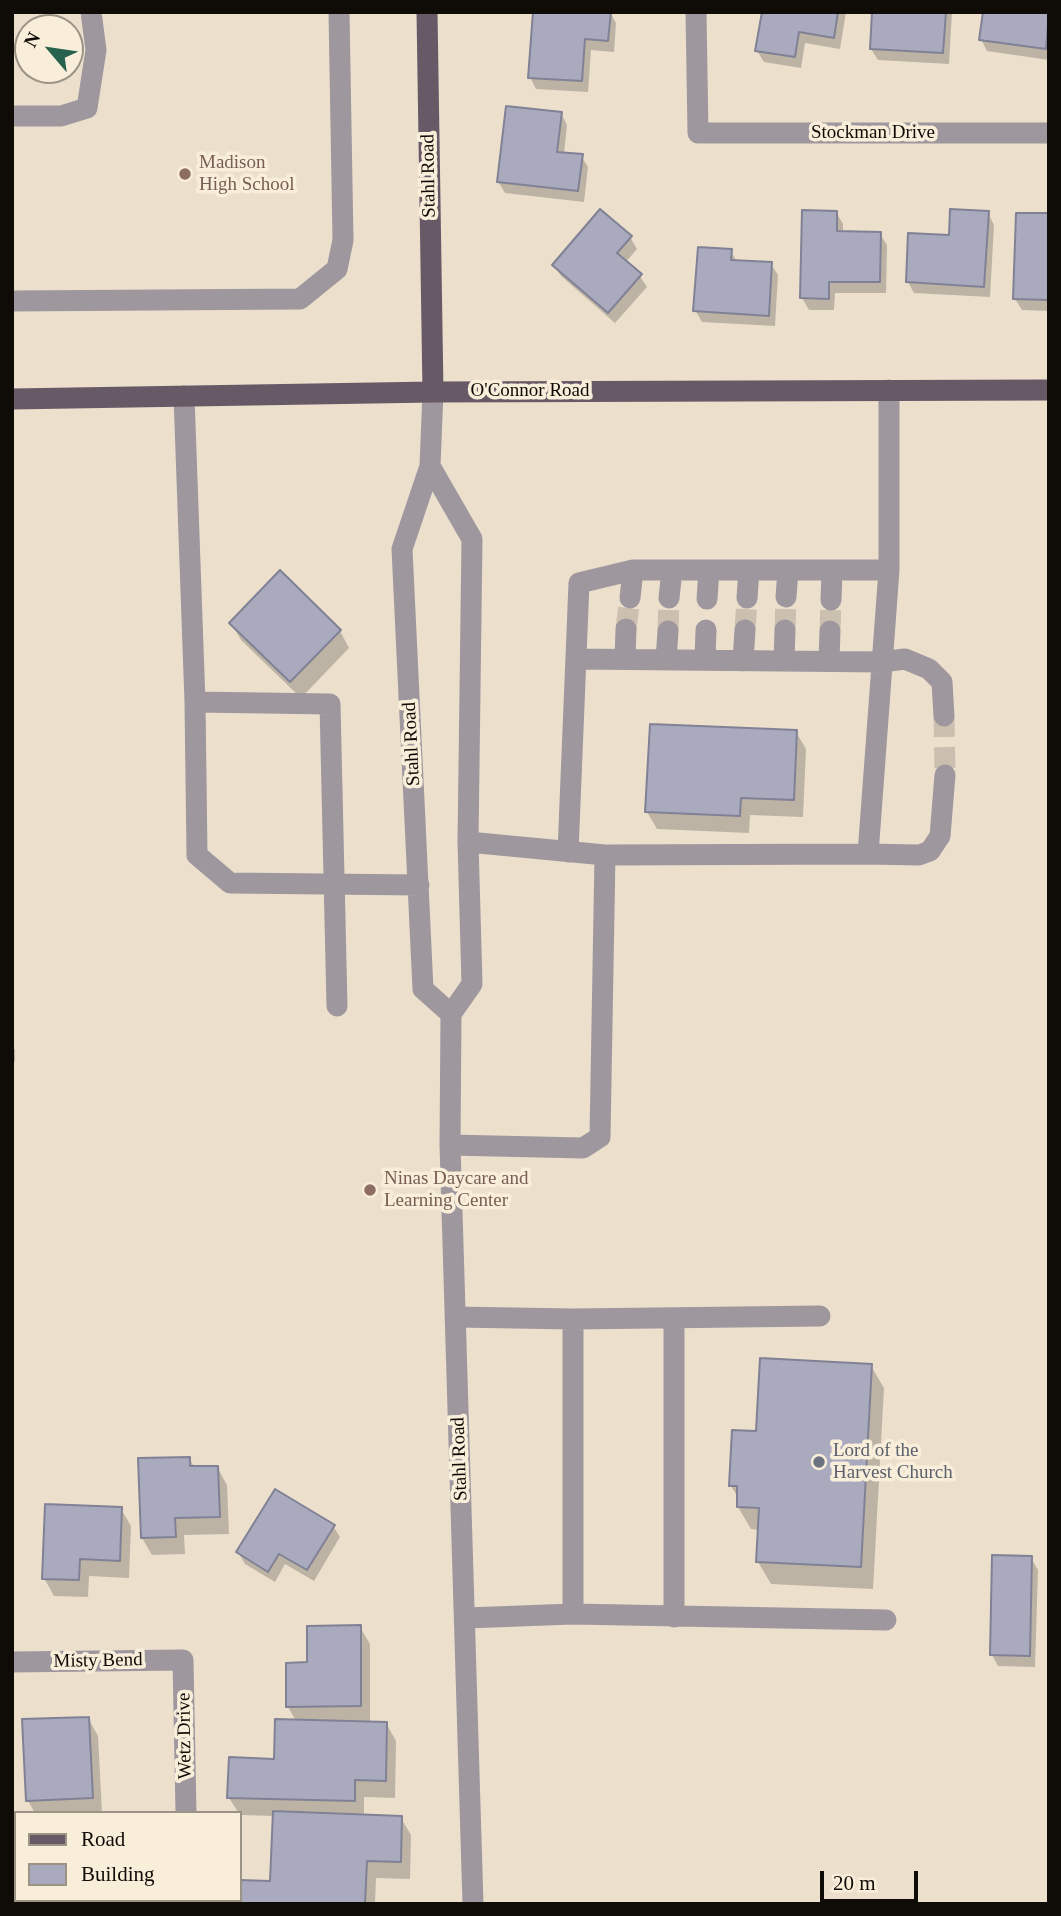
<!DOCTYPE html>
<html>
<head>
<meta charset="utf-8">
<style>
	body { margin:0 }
	#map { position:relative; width:1061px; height:1916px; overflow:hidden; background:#ece0cd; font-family:Georgia,serif }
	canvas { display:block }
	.frame { position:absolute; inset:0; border:14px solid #0f0b06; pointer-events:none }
	.legend { position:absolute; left:14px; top:1811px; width:228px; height:91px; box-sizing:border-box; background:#f9eeda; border:2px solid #9b9385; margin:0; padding:9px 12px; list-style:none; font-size:21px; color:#0f0b06 }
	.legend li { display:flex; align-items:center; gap:14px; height:35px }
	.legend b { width:35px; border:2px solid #9b9385 }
	.north { position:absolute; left:14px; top:14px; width:70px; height:70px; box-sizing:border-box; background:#f9eeda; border:2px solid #9b9385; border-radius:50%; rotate:299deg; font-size:19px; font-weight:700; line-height:28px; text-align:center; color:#0f0b06 }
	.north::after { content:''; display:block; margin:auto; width:24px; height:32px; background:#26624d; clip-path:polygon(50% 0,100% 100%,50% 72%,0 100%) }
	.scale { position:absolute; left:820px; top:1871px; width:98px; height:32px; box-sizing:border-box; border:4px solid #0f0b06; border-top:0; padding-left:9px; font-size:21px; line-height:24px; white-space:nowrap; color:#0f0b06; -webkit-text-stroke:5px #f9eeda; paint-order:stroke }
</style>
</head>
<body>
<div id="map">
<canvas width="1061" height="1916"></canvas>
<div class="frame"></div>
<ul class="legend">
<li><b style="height:9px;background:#675a66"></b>Road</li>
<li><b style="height:19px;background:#aaaabe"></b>Building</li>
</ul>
<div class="north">N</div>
<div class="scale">20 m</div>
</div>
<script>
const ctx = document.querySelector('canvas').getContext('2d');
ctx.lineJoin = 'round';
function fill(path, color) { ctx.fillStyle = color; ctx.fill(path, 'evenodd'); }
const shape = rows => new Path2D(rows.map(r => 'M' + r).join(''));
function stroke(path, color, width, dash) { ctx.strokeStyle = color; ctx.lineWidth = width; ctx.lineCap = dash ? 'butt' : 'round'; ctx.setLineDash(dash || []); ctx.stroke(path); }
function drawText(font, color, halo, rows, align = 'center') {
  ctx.font = font + ' Georgia,serif'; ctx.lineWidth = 7; ctx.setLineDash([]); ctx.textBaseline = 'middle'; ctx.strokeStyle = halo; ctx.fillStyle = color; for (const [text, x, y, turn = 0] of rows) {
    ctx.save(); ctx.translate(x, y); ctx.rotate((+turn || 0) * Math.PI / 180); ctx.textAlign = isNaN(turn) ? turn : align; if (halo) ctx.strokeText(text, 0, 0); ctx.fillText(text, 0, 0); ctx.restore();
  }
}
fill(shape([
	[610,12,616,23,614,52,591,50,588,92,536,89,530,77],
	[763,12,846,12,840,49,805,43,801,68,764,62,757,51],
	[874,12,952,12,949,64,878,60,871,49],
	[1049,12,1049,60,987,51,981,39],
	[561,113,567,125,564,154,581,156,588,167,584,202,505,193,498,181],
	[836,212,843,224,843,233,880,234,887,245,886,293,835,293,834,310,809,310,802,298],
	[988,213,994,225,990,297,914,293,908,282,950,237],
	[1049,215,1049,311,1022,310,1015,299],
	[630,237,637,249,625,263,640,276,647,287,615,323,561,276,554,265],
	[731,251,737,262,771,264,778,275,775,326,702,322,695,310],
	[231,623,340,631,349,648,301,698,241,640],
	[796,732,806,749,803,817,750,815,749,833,657,829,647,812],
	[12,1045,15,1050,15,1062,12,1061],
	[871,1366,884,1388,873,1589,771,1584,758,1562,760,1530,751,1529,738,1507,739,1499,731,1486,758,1433],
	[189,1458,195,1468,217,1467,227,1485,229,1534,184,1535,185,1554,152,1555,142,1538],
	[121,1509,131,1526,129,1578,89,1576,88,1597,54,1596,44,1578],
	[333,1526,340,1537,314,1581,285,1564,275,1582,245,1564,238,1552],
	[1031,1558,1038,1570,1035,1667,998,1666,992,1655],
	[360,1627,370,1644,370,1723,386,1723,396,1741,395,1798,364,1797,364,1817,401,1818,411,1835,410,1879,376,1878,375,1904,233,1904,240,1900,240,1882,272,1883,275,1816,240,1815,229,1798,276,1760,296,1721,288,1707,308,1664],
	[88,1718,98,1736,102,1813,35,1813,28,1801],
	[18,1900,114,1900,114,1904,20,1904]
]), '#0003');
const building = shape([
	[533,12,611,12,608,41,585,39,582,81,528,78,533,12],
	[762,12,838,12,834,38,799,32,795,57,755,51,762,12],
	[872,12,946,12,943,53,870,49,872,12],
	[983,12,1049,12,1046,49,979,40,983,12],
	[506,106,562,112,557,152,583,154,578,191,497,182,506,106],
	[600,209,632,236,617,253,642,274,608,313,552,265,600,209],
	[950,209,989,211,984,287,906,282,908,233,949,235,950,209],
	[802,210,837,211,837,231,881,232,880,282,829,282,829,299,800,298,802,210],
	[1016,213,1049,213,1049,300,1013,299,1016,213],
	[698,247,732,249,731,260,772,262,769,316,693,311,698,247],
	[280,570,341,630,290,682,229,623,280,570],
	[650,724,797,730,794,800,741,798,740,816,645,812,650,724],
	[760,1358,872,1364,861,1567,756,1562,759,1508,737,1507,737,1486,729,1486,732,1430,756,1431,760,1358],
	[190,1457,190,1466,218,1466,220,1517,175,1518,176,1537,141,1538,138,1458,190,1457],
	[275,1489,335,1525,307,1570,279,1554,268,1572,236,1552,275,1489],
	[45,1504,122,1507,120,1561,80,1559,79,1580,42,1579,45,1504],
	[992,1555,1032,1556,1030,1656,990,1655,992,1555],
	[361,1625,361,1706,286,1707,286,1663,307,1662,307,1626,361,1625],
	[89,1717,93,1798,26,1801,22,1719,89,1717],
	[275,1719,387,1722,386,1781,355,1780,355,1801,227,1798,229,1757,274,1759,275,1719],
	[273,1811,402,1816,401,1862,367,1861,365,1904,231,1904,231,1900,240,1900,240,1880,270,1881,273,1811]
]);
fill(building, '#aaaabe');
stroke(building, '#818195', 2);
stroke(shape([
	[626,629,630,598],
	[745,630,747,598],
	[785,630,786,597],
	[668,631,669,598],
	[830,631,831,600],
	[944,716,945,775]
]), '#cbc0af', 21, [21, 10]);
stroke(shape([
	[696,12,698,133,1049,133],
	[12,116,61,116,87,108,96,50,91,12],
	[12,301,300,299,337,269,343,240,339,12],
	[433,392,430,466,402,549,423,989,451,1014],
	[184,396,195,702,197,855,230,883,419,885],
	[430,466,472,539,468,842,472,984,451,1014,450,1145,473,1904],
	[786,597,788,570],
	[630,598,633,570],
	[669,598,672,570],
	[747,598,749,570],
	[707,599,709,570],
	[831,600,832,571],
	[576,659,882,662,905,659,929,669,942,682,944,716],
	[625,659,626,629],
	[666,660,668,631],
	[705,660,706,630],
	[743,661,745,630],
	[784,661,785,630],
	[829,661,830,631],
	[195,702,330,704,337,1006],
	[468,842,605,855,868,854,889,570,889,390],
	[568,852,579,583,633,570,889,570],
	[868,854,919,855,930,851,940,836,945,775],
	[450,1145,583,1148,600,1137,605,855],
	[455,1317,573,1319,820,1316],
	[674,1318,674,1617],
	[573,1614,573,1319],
	[466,1618,573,1614,886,1620],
	[12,1662,183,1660,186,1813],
	[188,1900,188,1904]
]), '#9f979e', 21);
stroke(shape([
	[427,12,433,392],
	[12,399,433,392,1049,390]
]), '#675a66', 21);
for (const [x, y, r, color] of [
	[185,174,7,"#8d6e63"],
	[370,1190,7,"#8d6e63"],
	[819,1462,7,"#6b7280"]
]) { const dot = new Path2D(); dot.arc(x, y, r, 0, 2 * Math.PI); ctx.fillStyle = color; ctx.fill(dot); stroke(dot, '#f9eeda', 2.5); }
drawText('19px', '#0f0b06', '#f9eeda', [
	["Stockman Drive",873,133],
	["Stahl Road",429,176,-91],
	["O'Connor Road",530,391],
	["Stahl Road",412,744,-93],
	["Stahl Road",460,1459,-92],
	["Misty Bend",98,1661,-1],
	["Wetz Drive",185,1736,-91]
]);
drawText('19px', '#785e54', '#f9eeda', [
	["Madison",199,163],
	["High School",199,185],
	["Ninas Daycare and",384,1179],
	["Learning Center",384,1201]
], 'left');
drawText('19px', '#5b616d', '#f9eeda', [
	["Lord of the",833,1451],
	["Harvest Church",833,1473]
], 'left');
</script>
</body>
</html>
